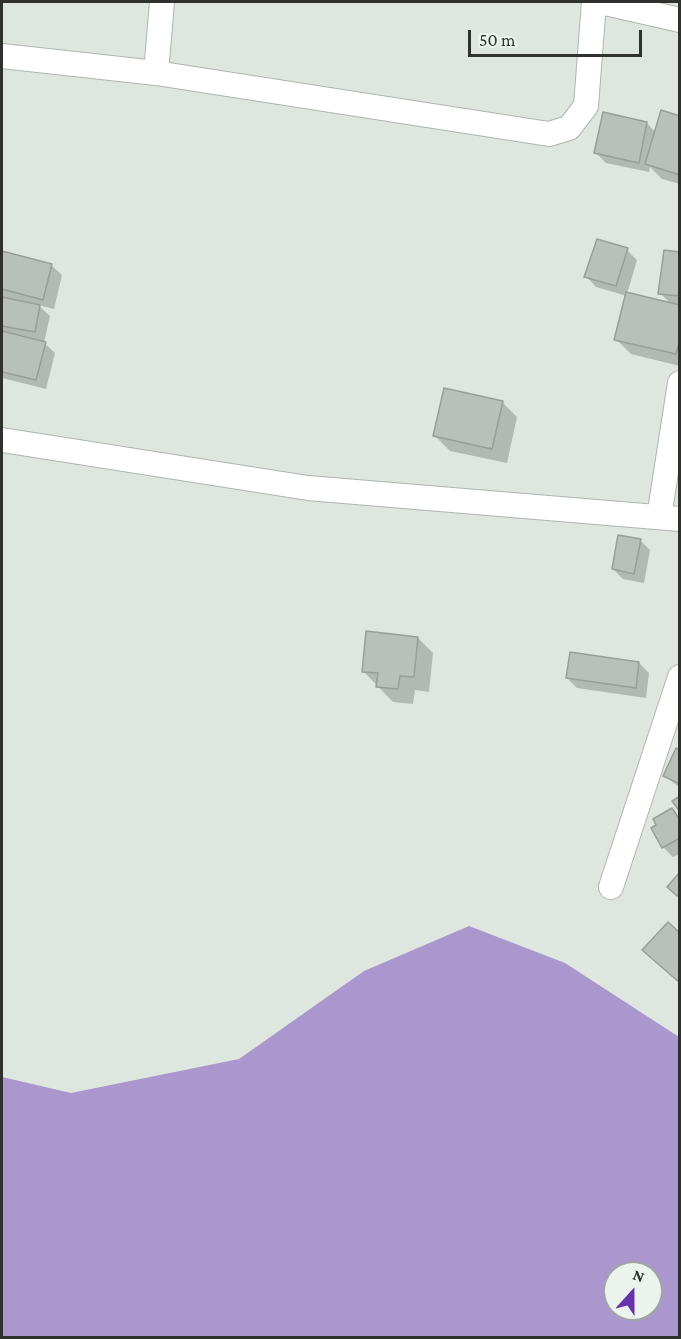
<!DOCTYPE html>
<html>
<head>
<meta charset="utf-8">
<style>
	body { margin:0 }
	#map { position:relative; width:681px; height:1339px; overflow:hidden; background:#dfe6e0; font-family:"Crimson Pro",serif }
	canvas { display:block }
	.frame { position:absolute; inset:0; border:3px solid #2f312f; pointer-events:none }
	.north { position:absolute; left:603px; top:1261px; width:60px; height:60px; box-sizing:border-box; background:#ecf3ee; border:2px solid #a0a5a2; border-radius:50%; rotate:21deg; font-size:16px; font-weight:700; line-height:24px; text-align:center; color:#2f312f }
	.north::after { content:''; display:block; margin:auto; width:21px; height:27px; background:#6733aa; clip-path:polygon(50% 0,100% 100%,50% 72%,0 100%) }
	.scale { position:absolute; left:468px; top:30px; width:174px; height:27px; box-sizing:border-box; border:3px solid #2f312f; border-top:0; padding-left:8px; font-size:18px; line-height:21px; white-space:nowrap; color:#2f312f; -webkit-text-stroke:4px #ecf3ee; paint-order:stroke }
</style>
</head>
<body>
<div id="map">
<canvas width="681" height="1339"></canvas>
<div class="frame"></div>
<div class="north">N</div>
<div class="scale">50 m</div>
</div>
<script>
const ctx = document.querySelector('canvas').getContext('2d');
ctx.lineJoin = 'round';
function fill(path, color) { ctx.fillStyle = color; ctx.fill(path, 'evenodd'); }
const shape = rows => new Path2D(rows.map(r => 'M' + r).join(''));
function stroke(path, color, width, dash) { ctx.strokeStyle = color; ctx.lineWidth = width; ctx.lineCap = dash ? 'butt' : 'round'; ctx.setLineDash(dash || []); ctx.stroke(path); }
fill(shape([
	[469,926,565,963,679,1037,679,1337,2,1337,2,1077,71,1093,239,1059,364,971],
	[615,1273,651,1273,651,1309,615,1309]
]), '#a997ce');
fill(shape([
	[680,117,680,184,662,179,650,167,649,172,606,163,596,153,647,123,656,133],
	[627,250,637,260,627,294,671,304,660,293,680,254,680,366,631,354,616,339,627,296,596,287,586,276],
	[2,253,51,265,62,275,54,309,38,305,50,316,44,343,55,353,46,389,2,378,2,299,4,299,2,297],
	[502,402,517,417,507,463,450,451,435,436],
	[640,540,650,550,644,583,623,579,613,569],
	[418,638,433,653,429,692,415,690,413,704,393,702,364,672],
	[639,663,649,673,646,698,577,688,567,678],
	[680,751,680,788,665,776],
	[672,810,680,817,680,854,673,857,663,847]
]), '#0003');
const building = shape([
	[661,110,680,116,680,175,645,164,661,110],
	[603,112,647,122,639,163,594,153,603,112],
	[597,239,628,248,616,286,584,277,597,239],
	[664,250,680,252,680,296,658,294,664,250],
	[2,251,52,264,43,300,2,289,2,251],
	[626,292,680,305,680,339,676,354,614,340,626,292],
	[2,297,40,305,35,332,2,326,2,297],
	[2,331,46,342,36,380,2,372,2,331],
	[444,388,503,401,492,449,433,436,444,388],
	[618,535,641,539,634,574,612,569,618,535],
	[366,631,418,637,414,677,400,676,398,689,376,687,378,673,362,672,366,631],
	[570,652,639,662,636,688,566,678,570,652],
	[676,748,680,750,680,784,663,776,676,748],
	[680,796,680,812,672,801,680,796],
	[672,808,680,820,680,838,662,848,651,828,656,825,653,819,672,808],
	[679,873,680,893,677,896,667,887,679,873],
	[668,922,680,933,680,983,642,950,668,922]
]);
fill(building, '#b9c0ba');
stroke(building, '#989e99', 1.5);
const minor = shape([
	[601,2,680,20],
	[2,56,156,73,549,134,569,128,586,106,594,2],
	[156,73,162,2],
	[2,440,308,488,680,519],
	[659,517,680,383],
	[611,887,680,677]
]);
stroke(minor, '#aeb5b0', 26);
stroke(minor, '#fff', 24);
</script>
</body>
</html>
